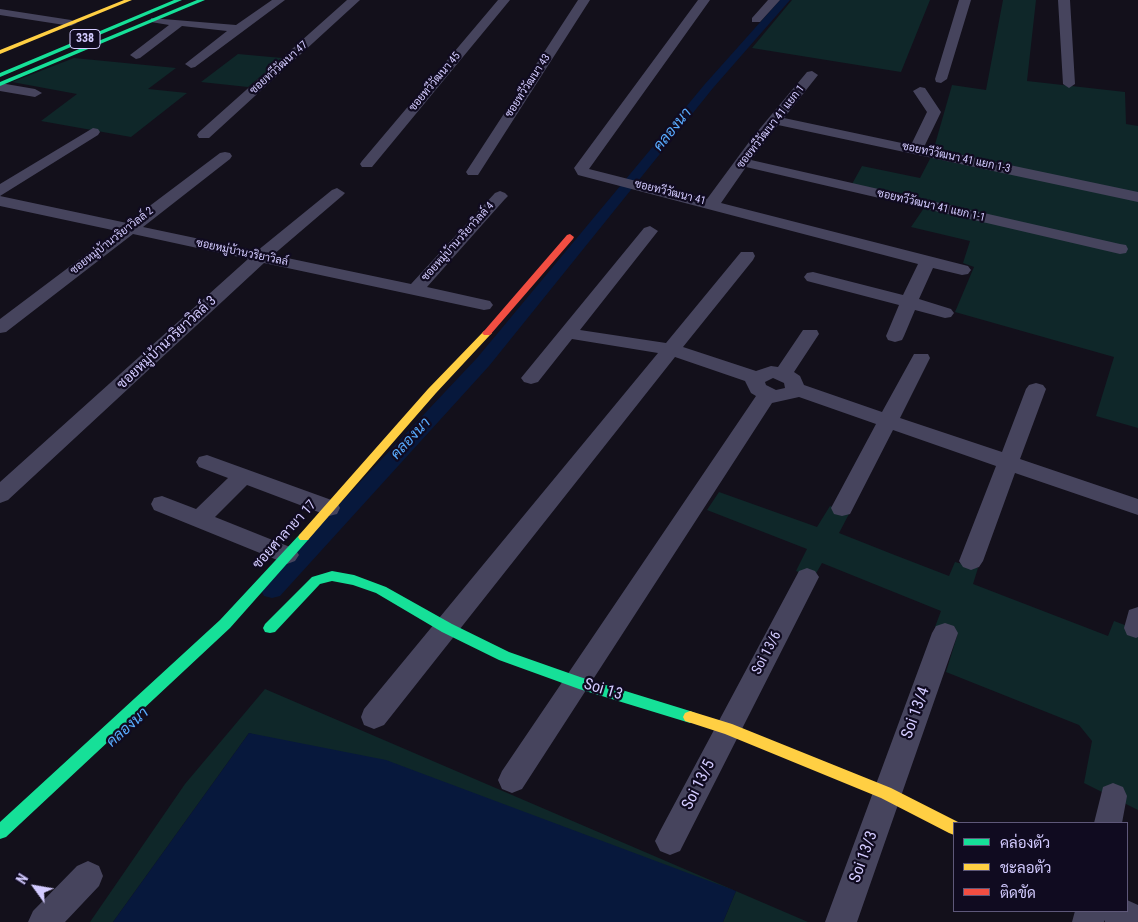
<!DOCTYPE html>
<html>
<head>
<meta charset="utf-8">
<style>
	body { margin:0 }
	#map { position:relative; width:1138px; height:922px; overflow:hidden; background:#13101b; font-family:"Roboto Condensed",Sarabun,sans-serif }
	canvas { display:block }
	.legend { position:absolute; left:953px; top:822px; width:175px; height:90px; box-sizing:border-box; background:#100b20; border:1px solid #5e5879; margin:0; padding:6px 9px; list-style:none; font-size:15px; color:#d3cbff }
	.legend li { display:flex; align-items:center; gap:10px; height:25px }
	.legend b { width:25px; border:1px solid #5e5879 }
	.north { position:absolute; left:10px; top:862px; width:50px; height:50px; -webkit-text-stroke:4px #100b20; paint-order:stroke; rotate:302deg; font-size:14px; font-weight:700; line-height:20px; text-align:center; color:#d3cbff }
	.north::after { content:''; display:block; margin:auto; width:18px; height:22px; background:#d3cbff; clip-path:polygon(50% 0,100% 100%,50% 72%,0 100%) }
</style>
</head>
<body>
<div id="map">
<canvas width="1138" height="922"></canvas>
<ul class="legend">
<li><b style="height:6px;background:#16e098"></b>คล่องตัว</li>
<li><b style="height:6px;background:#ffcf43"></b>ชะลอตัว</li>
<li><b style="height:6px;background:#f24e42"></b>ติดขัด</li>
</ul>
<div class="north">N</div>
</div>
<script>
const ctx = document.querySelector('canvas').getContext('2d');
ctx.lineJoin = 'round';
function fill(path, color) { ctx.fillStyle = color; ctx.fill(path, 'evenodd'); }
const shape = rows => new Path2D(rows.map(r => 'M' + r).join(''));
function drawText(font, color, halo, rows, align = 'center') {
  ctx.font = font + ' "Roboto Condensed",Sarabun,sans-serif'; ctx.lineWidth = 4.5; ctx.setLineDash([]); ctx.textBaseline = 'middle'; ctx.strokeStyle = halo; ctx.fillStyle = color; for (const [text, x, y, turn = 0] of rows) {
    ctx.save(); ctx.translate(x, y); ctx.rotate((+turn || 0) * Math.PI / 180); ctx.textAlign = isNaN(turn) ? turn : align; if (halo) ctx.strokeText(text, 0, 0); ctx.fillText(text, 0, 0); ctx.restore();
  }
}
function stroke(path, color, width, dash) { ctx.strokeStyle = color; ctx.lineWidth = width; ctx.lineCap = dash ? 'butt' : 'round'; ctx.setLineDash(dash || []); ctx.stroke(path); }
fill(shape([
	[792,0,930,0,901,72,752,48],
	[1003,0,1036,0,1027,81,1125,92,1126,124,1138,126,1138,428,1096,416,1114,357,955,312,974,267,963,263,970,241,911,227,924,208,852,184,862,166,920,178,932,155,952,85,986,90],
	[238,54,282,58,248,87,201,82],
	[74,58,176,68,148,89,187,93,131,137,41,121,77,94,12,82],
	[719,492,817,527,830,506,849,514,839,533,892,554,949,576,955,562,978,568,973,584,1108,636,1114,621,1138,630,1138,810,1084,783,1092,741,1079,725,946,672,957,636,935,627,941,611,822,563,814,577,796,571,807,549,707,510],
	[265,689,808,922,723,922,736,891,249,733,113,922,90,922,185,784]
]), '#0f2729');
fill(shape([
	[249,733,386,760,736,891,723,922,113,922]
]), '#07183c');
fill(shape([
	[780,0,790,0,713,88,489,366,280,596,272,598,264,596,261,590,264,584,477,358,705,84,780,0]
]), '#07183c');
fill(shape([
	[272,0,285,0,195,67,191,68,185,64,227,31,182,26,140,58,136,59,130,55,169,25,151,22,151,18,236,25,272,0],
	[347,0,360,0,209,138,199,138,197,135,199,132,347,0],
	[498,0,510,0,372,167,362,167,360,164,362,161,498,0],
	[578,0,590,0,478,175,468,175,466,172,578,0],
	[698,0,710,0,589,169,707,199,752,138,807,72,812,71,818,75,784,118,911,145,927,112,913,91,920,87,925,88,941,112,924,147,1138,192,1138,202,778,125,751,160,1120,244,1126,245,1128,249,1126,253,1120,254,746,167,721,203,968,266,971,270,968,274,962,275,933,268,919,299,951,309,954,313,951,317,945,318,915,310,904,336,902,340,895,342,888,340,886,336,899,305,807,281,804,277,807,273,813,272,903,295,918,264,578,175,574,168,698,0],
	[768,0,780,0,760,22,752,22,752,18,768,0],
	[959,0,971,0,947,79,941,83,936,82,935,79,959,0],
	[1058,0,1070,0,1075,84,1069,88,1063,84,1058,0],
	[0,9,71,20,77,23,71,26,0,15,0,9],
	[0,83,35,89,42,93,35,97,0,91,0,83],
	[93,128,98,129,100,132,98,135,0,196,0,184,93,128],
	[225,152,230,153,232,156,230,159,143,227,257,251,332,190,337,188,345,193,342,196,273,255,411,284,495,193,500,191,505,193,508,196,505,199,427,287,490,301,493,305,490,309,484,310,264,263,8,500,0,503,0,482,248,259,133,234,6,332,0,333,0,319,117,231,0,206,0,196,127,223,220,153,225,152],
	[650,226,658,231,580,330,666,343,741,252,753,252,755,256,753,260,683,347,756,371,771,366,778,367,803,330,817,330,819,334,794,372,800,376,804,385,882,412,914,354,928,354,930,358,900,418,1002,452,1026,389,1029,385,1036,383,1043,385,1046,389,1020,459,1138,499,1138,515,1015,473,983,561,979,567,971,570,963,567,959,561,996,466,893,430,850,514,842,516,834,514,831,508,876,424,799,397,772,403,522,789,512,793,502,789,498,780,502,771,756,396,751,393,745,381,675,357,384,725,374,729,364,725,361,717,364,709,658,353,572,339,538,382,531,384,524,382,521,378,644,228,650,226],
	[773,378,784,383,785,388,776,390,766,385,765,382,773,378],
	[207,455,337,502,340,508,337,514,329,516,247,485,215,517,295,549,299,555,295,561,287,564,154,510,151,504,154,498,162,496,196,509,228,478,199,467,196,462,199,457,207,455],
	[807,568,815,571,819,577,680,851,670,855,660,851,655,841,660,831,799,571,807,568],
	[1138,607,1138,637,1136,638,1127,635,1124,628,1129,610,1138,607],
	[945,623,954,626,958,633,857,922,825,922,932,633,936,626,945,623],
	[1113,783,1123,787,1127,796,1122,823,1094,823,1103,787,1113,783],
	[88,861,99,866,103,876,99,886,65,922,28,922,33,911,77,866,88,861],
	[1127,900,1138,905,1138,922,1105,922,1104,920,1104,922,1072,922,1075,911,1127,911,1127,900]
]), '#46445d');
fill(shape([
	[174,0,182,0,0,77,0,73,174,0],
	[197,0,205,0,0,86,0,82,197,0],
	[304,533,308,534,310,537,308,540,230,628,6,837,0,839,0,822,220,620,300,534,304,533],
	[332,571,354,575,386,587,452,624,509,652,580,677,690,711,695,713,697,717,695,721,690,723,579,689,499,660,442,632,376,593,353,585,332,581,320,584,275,632,270,633,265,632,263,628,265,624,312,577,332,571]
]), '#16e098');
fill(shape([
	[124,0,132,0,0,54,0,50,124,0],
	[487,330,492,333,490,335,436,393,308,540,300,540,298,537,300,534,428,389,484,331,487,330],
	[690,711,732,724,891,788,960,823,954,823,954,835,949,833,881,798,725,734,685,721,683,717,685,713,690,711]
]), '#ffcf43');
fill(shape([
	[570,234,574,237,573,239,490,335,484,335,482,333,484,331,567,235,570,234]
]), '#f24e42');
drawText('11px', '#d3cbff', '#100b20', [
	["ซอยทวีวัฒนา 47",279,68,-42],
	["ซอยทวีวัฒนา 45",435,82,-50],
	["ซอยทวีวัฒนา 43",528,86,-57],
	["ซอยทวีวัฒนา 41 แยก 1",771,127,-52],
	["ซอยทวีวัฒนา 41 แยก 1-3",956,158,12],
	["ซอยทวีวัฒนา 41",670,193,14],
	["ซอยทวีวัฒนา 41 แยก 1-1",931,206,13],
	["ซอยหมู่บ้านวริยาวิลล์ 2",112,241,-38],
	["ซอยหมู่บ้านวริยาวิลล์ 4",458,242,-48],
	["ซอยหมู่บ้านวริยาวิลล์",242,253,12]
]);
for (const [x, y, w] of [
	[85,39,30]
]) { const box = new Path2D(); box.roundRect(x - w / 2, y - 9.5, w, 19, 4); ctx.fillStyle = '#100b20'; ctx.fill(box); stroke(box, '#d3cbff', 1); }
drawText('bold 12px', '#d3cbff', null, [
	["338",85,39]
]);
drawText('14px', '#d3cbff', '#100b20', [
	["ซอยหมู่บ้านวริยาวิลล์ 3",167,343,-43],
	["ซอยศาลายา 17",285,535,-48],
	["Soi 13/6",767,653,-62]
]);
drawText('italic 15px', '#59acff', '#100b20', [
	["คลองนา",673,130,-51],
	["คลองนา",411,439,-47],
	["คลองนา",128,728,-42]
]);
drawText('16px', '#d3cbff', '#100b20', [
	["Soi 13",603,690,17],
	["Soi 13/4",916,713,-70],
	["Soi 13/5",699,785,-63],
	["Soi 13/3",864,857,-70]
]);
</script>
</body>
</html>
